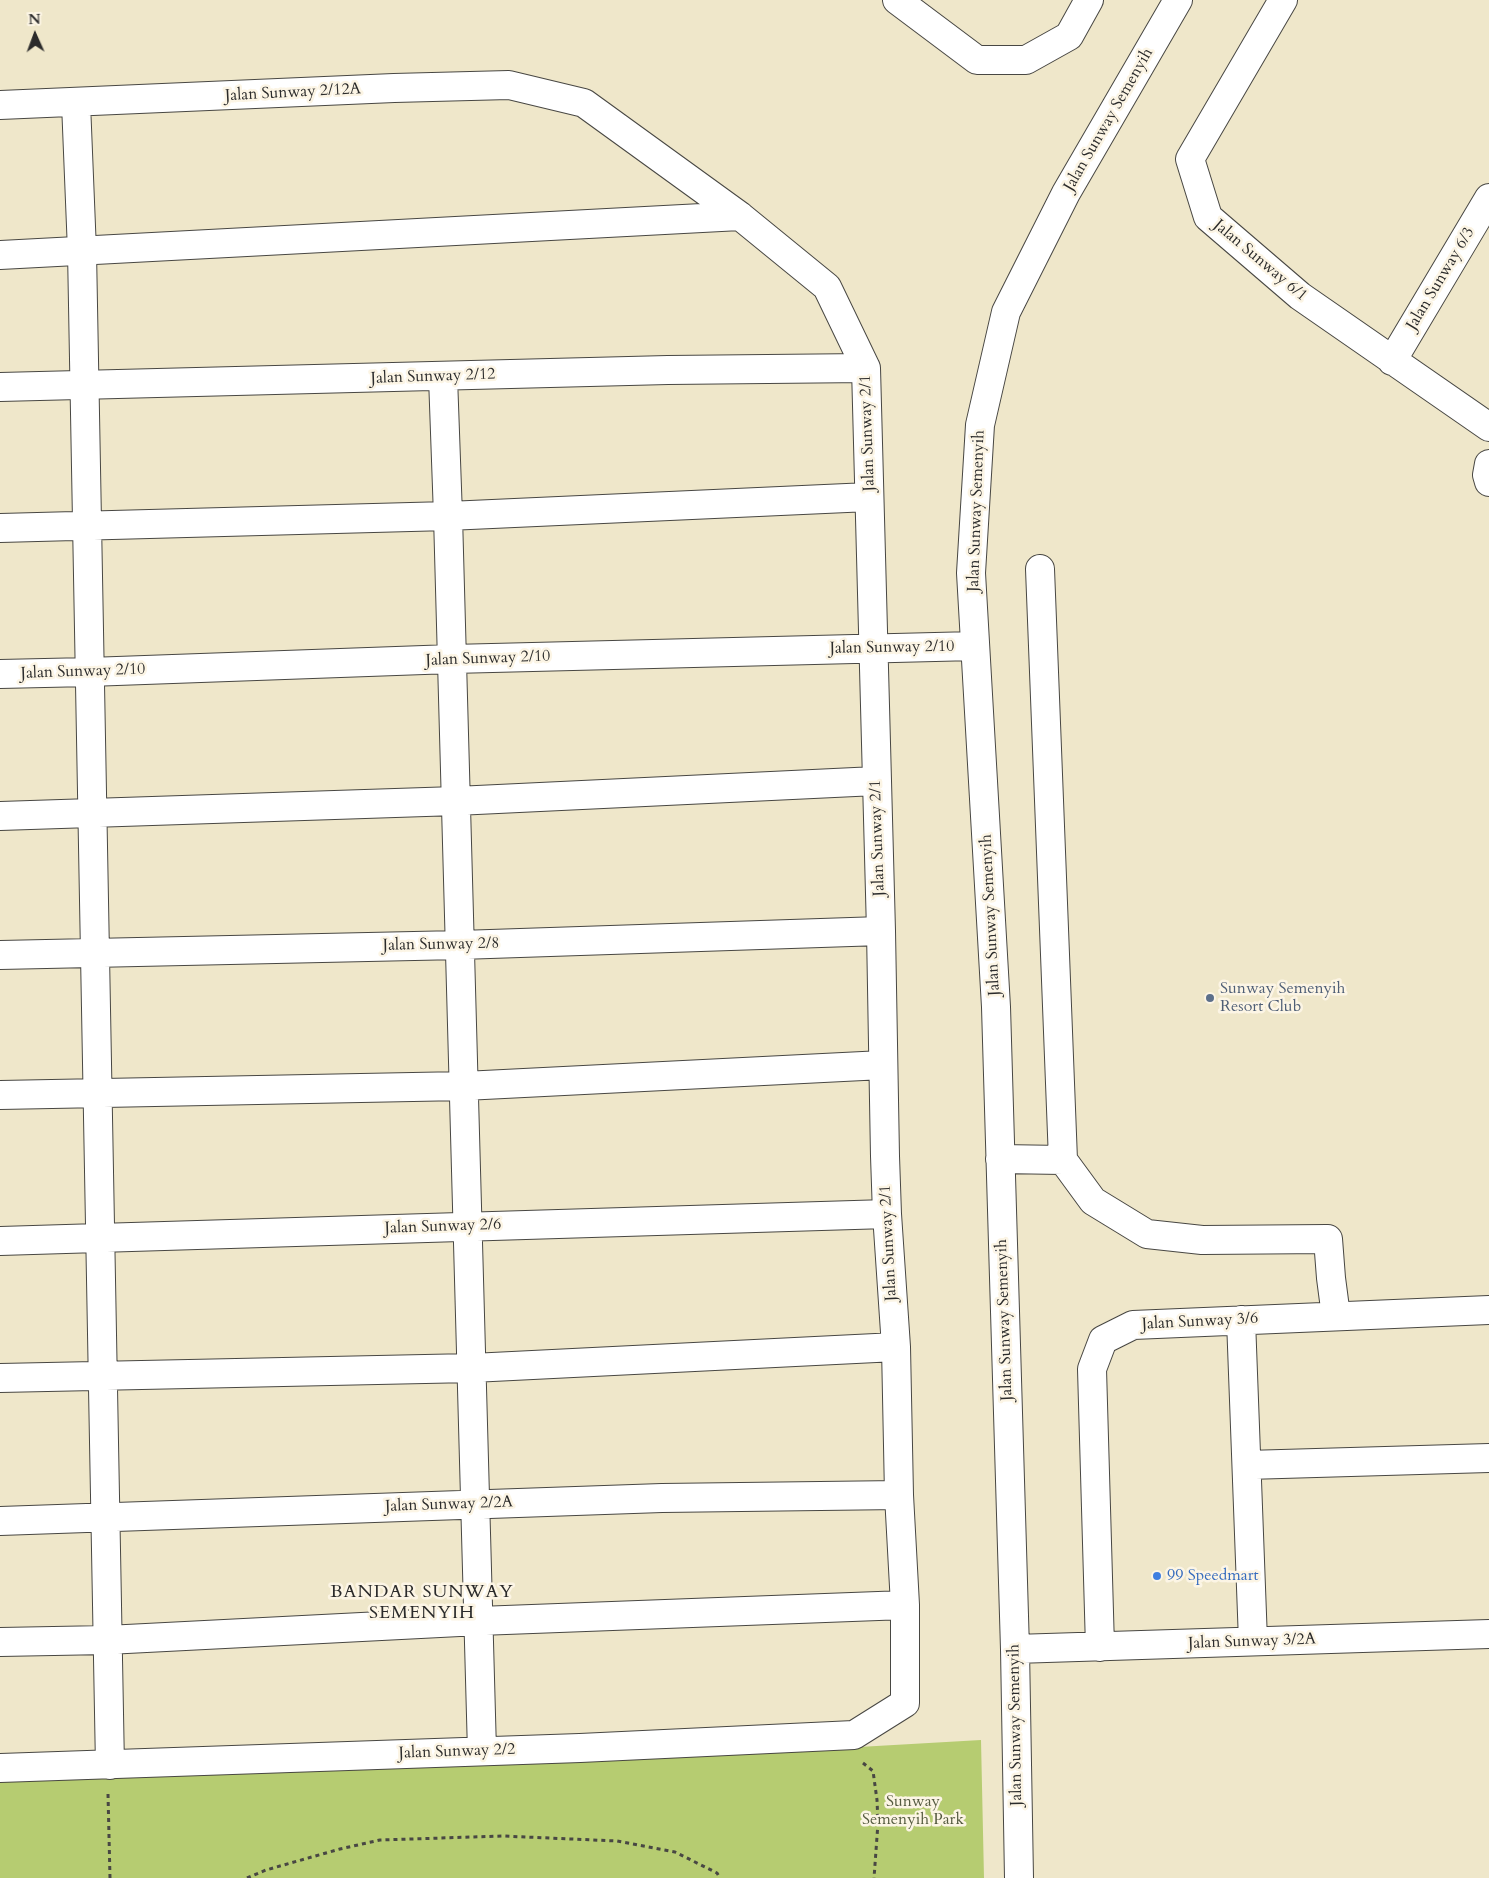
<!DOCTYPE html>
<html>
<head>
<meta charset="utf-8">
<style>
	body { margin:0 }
	#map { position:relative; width:1489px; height:1878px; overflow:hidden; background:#efe7ca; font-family:Cardo,serif }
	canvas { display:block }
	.north { position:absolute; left:10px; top:10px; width:50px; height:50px; -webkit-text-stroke:4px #fcf5e5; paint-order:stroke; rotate:358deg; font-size:14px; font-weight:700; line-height:20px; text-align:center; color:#2b2b2b }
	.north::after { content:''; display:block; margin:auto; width:18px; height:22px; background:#2b2b2b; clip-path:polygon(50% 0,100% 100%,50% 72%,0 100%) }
</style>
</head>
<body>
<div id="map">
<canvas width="1489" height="1878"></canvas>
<div class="north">N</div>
</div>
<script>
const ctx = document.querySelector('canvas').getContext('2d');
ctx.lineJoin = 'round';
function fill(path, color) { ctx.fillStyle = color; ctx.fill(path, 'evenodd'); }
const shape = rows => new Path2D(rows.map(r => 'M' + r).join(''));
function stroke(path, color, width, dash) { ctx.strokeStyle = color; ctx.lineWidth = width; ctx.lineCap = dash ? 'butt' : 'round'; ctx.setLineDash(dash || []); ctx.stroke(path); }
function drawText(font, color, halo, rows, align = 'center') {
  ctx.font = font + ' Cardo,serif'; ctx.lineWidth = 5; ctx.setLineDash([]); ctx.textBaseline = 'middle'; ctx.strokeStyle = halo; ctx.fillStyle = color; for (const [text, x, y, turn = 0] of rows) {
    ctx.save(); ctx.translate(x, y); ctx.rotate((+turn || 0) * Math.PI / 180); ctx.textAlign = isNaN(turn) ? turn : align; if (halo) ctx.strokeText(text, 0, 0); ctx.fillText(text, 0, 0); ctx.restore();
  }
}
fill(shape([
	[981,1740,984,1878,0,1878,0,1779,859,1747]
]), '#b6cc71');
const minor = shape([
	[897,0,977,60,1026,60,1069,36,1089,0],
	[1283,0,1190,159,1208,217,1300,296,1489,427],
	[76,103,82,251,110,1765],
	[0,105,394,88,509,85,584,103,740,216,827,287,866,368,881,931,885,1156,887,1214,896,1347,899,1495,905,1605,905,1703,854,1735,580,1748,0,1768],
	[0,255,740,216],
	[1392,361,1489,198],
	[443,377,448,516,482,1751],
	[0,387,668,370,866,368],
	[1489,464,1487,475,1489,482],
	[0,528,448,516,869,497],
	[1040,569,1063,1160,1093,1201,1147,1234,1202,1240,1328,1239,1331,1278,1336,1316],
	[0,674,89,672,452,659,975,646],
	[0,816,456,801,876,781],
	[0,955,460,945,881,931],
	[0,1095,464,1086,883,1065],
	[1000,1159,1063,1160],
	[0,1241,887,1214],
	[1241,1320,1253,1641],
	[0,1378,472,1368,896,1347],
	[1247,1465,1489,1458],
	[0,1521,662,1498,899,1495],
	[0,1642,107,1640,479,1621,905,1605],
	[1100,1647,1092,1369,1103,1340,1133,1325,1489,1310],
	[1015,1649,1489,1634],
	[1019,1878,1015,1649,996,1007,971,573,980,425,1006,312,1066,193,1178,0]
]);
stroke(minor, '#484743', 30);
stroke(shape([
	[863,1763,873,1771,877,1800,878,1823,874,1878],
	[108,1794,110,1878],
	[247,1878,266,1870,340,1849,380,1840,503,1836,617,1841,675,1852,717,1873,720,1878]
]), '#484743', 3, [4, 4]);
stroke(minor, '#fff', 28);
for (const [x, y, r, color] of [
	[1210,998,5,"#5c6f8a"],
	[1157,1576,5,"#3f7fe0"]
]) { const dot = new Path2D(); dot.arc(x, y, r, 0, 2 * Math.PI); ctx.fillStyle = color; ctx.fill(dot); stroke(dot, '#fcf5e5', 2); }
drawText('16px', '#2b2b2b', '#fcf5e5', [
	["Jalan Sunway 2/12A",293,93,-3],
	["Jalan Sunway Semenyih",1109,120,-60],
	["Jalan Sunway 6/1",1260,261,40],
	["Jalan Sunway 6/3",1441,279,-59],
	["Jalan Sunway 2/12",433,377,-2],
	["Jalan Sunway 2/1",868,433,-92],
	["Jalan Sunway Semenyih",977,511,-88],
	["Jalan Sunway 2/10",892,648,-1],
	["Jalan Sunway 2/10",488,659,-2],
	["Jalan Sunway 2/10",83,672,-2],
	["Jalan Sunway 2/1",878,838,-92],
	["Jalan Sunway Semenyih",991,915,-93],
	["Jalan Sunway 2/8",441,945,-1],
	["Jalan Sunway 2/6",443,1227,-2],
	["Jalan Sunway 2/1",889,1243,-93],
	["Jalan Sunway Semenyih",1005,1320,-92],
	["Jalan Sunway 3/6",1200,1322,-3],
	["Jalan Sunway 2/2A",449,1505,-2],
	["Jalan Sunway 3/2A",1252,1642,-2],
	["Jalan Sunway Semenyih",1016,1725,-91],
	["Jalan Sunway 2/2",457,1752,-2]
]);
drawText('16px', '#4e5e75', '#fcf5e5', [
	["Sunway Semenyih",1220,989],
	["Resort Club",1220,1007]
], 'left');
drawText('16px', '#366cbe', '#fcf5e5', [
	["99 Speedmart",1167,1576]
], 'left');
drawText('16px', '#555b40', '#fcf5e5', [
	["Sunway",913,1802],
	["Semenyih Park",913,1820]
]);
ctx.letterSpacing = '1px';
drawText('18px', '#2b2b2b', '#fcf5e5', [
	["BANDAR SUNWAY",422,1593],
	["SEMENYIH",422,1614]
]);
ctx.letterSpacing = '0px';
</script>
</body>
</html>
